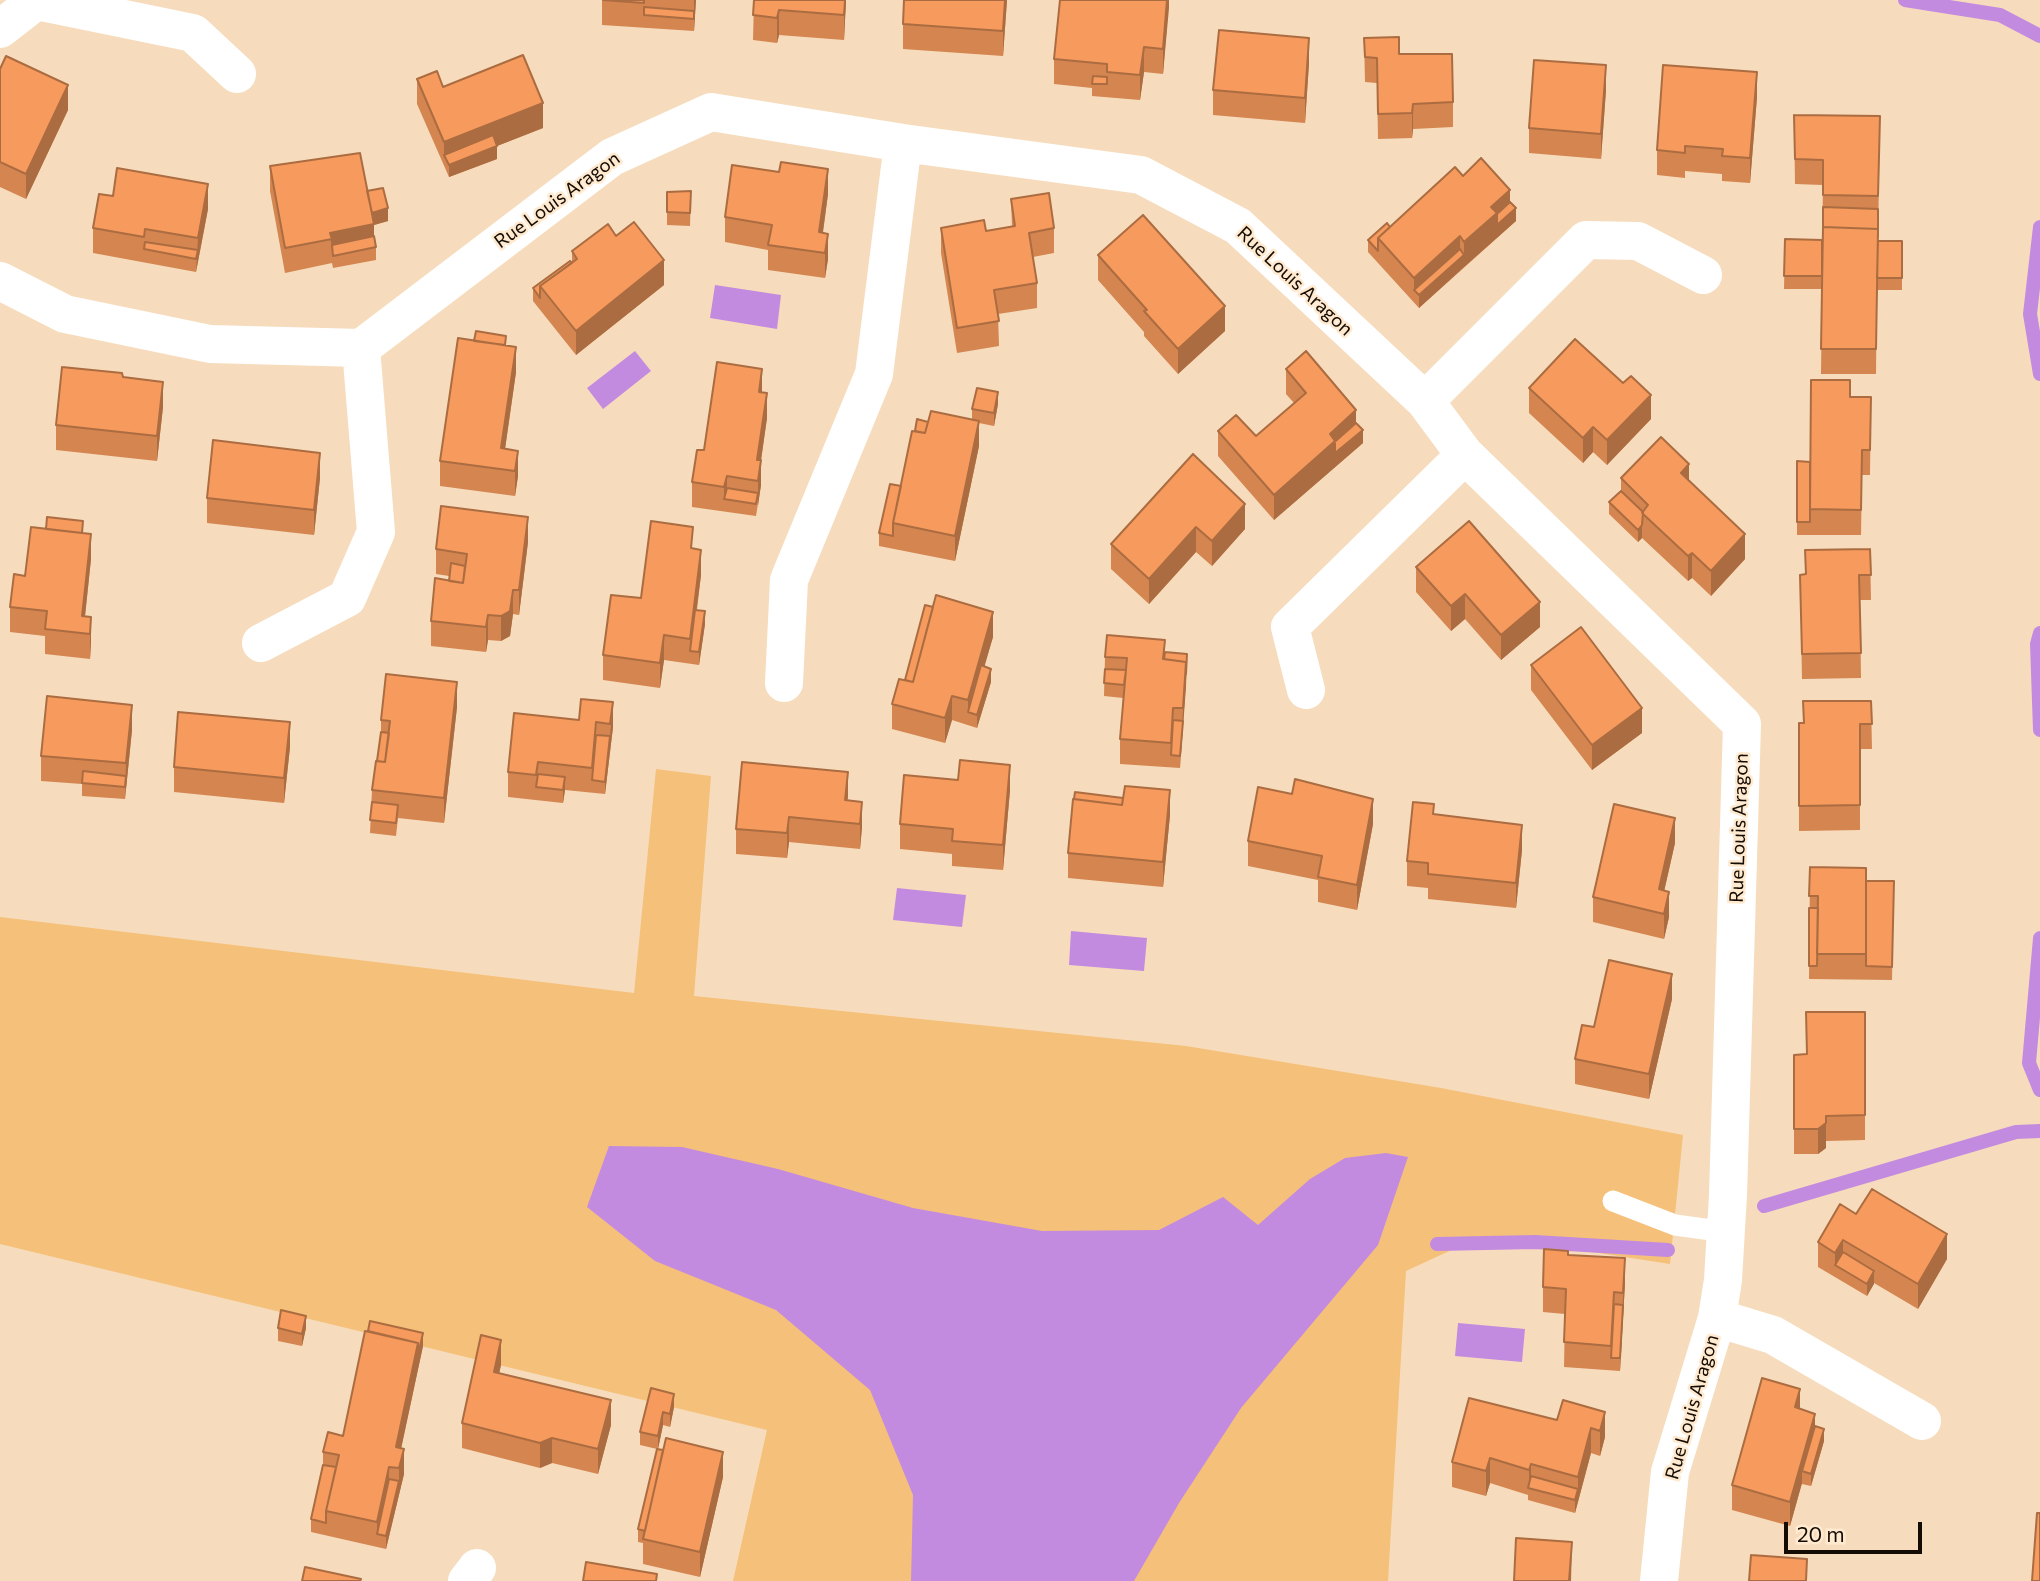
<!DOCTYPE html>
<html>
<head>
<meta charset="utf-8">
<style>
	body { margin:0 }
	#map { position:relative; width:2040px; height:1581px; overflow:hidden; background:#f6dcbc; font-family:Commissioner,sans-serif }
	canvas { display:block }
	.scale { position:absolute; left:1784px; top:1522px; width:138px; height:32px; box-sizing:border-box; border:4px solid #140b03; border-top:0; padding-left:9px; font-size:21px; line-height:24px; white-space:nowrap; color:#140b03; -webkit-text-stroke:5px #ffead0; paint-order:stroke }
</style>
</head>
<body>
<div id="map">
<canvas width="2040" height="1581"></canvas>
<div class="scale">20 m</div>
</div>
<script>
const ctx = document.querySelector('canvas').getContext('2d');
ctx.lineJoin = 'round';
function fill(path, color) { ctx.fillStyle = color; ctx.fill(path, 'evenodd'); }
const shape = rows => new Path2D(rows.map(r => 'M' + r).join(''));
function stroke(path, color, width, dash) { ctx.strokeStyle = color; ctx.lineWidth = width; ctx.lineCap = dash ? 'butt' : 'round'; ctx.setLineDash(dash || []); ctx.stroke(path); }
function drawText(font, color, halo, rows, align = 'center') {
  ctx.font = font + ' Commissioner,sans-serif'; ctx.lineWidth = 5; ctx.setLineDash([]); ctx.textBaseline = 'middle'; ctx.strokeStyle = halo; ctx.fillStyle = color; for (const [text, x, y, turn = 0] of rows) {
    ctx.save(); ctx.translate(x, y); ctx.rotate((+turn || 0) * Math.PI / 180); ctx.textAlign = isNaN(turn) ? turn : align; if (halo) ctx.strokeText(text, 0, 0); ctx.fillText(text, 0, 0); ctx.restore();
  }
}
fill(shape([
	[656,769,711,776,694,996,1186,1046,1441,1088,1683,1135,1670,1264,1560,1247,1458,1247,1406,1271,1388,1581,733,1581,767,1430,0,1244,0,917,634,993]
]), '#f5c079');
fill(shape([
	[715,285,781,295,777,329,710,318],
	[635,351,651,371,603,409,587,388],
	[897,888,966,895,962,927,893,920],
	[1071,931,1147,938,1144,971,1069,965],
	[609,1146,682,1147,778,1169,913,1208,1042,1231,1159,1230,1223,1197,1258,1225,1310,1179,1345,1158,1386,1153,1408,1157,1378,1245,1241,1408,1179,1503,1134,1581,911,1581,913,1495,870,1390,776,1310,655,1261,587,1207],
	[1458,1323,1525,1329,1522,1362,1455,1356]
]), '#c38be0');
stroke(shape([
	[1905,0,2000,15,2040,36],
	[2040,227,2030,314,2040,374],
	[2040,633,2037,644,2040,730],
	[2040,938,2029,1063,2040,1090],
	[1764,1206,2016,1132,2040,1131],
	[1437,1244,1535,1242,1668,1250]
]), '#c38be0', 14);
stroke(shape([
	[1613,1201,1675,1225,1726,1232]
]), '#fff', 21);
stroke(shape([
	[0,29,36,1,193,33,237,74],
	[0,281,65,314,210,344,361,348,612,157,711,112,903,143,1141,175,1238,226,1425,401,1465,455,1742,724,1728,1195,1723,1280,1717,1318,1670,1472,1659,1581],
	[1425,401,1586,240,1638,241,1703,275],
	[261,643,347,598,376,532,361,348],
	[784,683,789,580,874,374,903,143],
	[1306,690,1290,627,1465,455],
	[1717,1318,1773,1335,1922,1421],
	[467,1581,477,1568]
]), '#fff', 38);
fill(shape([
	[602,0,696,0,694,31,602,25],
	[754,0,846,0,844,40,779,35,777,43,753,40],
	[1007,0,1003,56,903,49,903,24],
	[1169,0,1163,74,1144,72,1140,100,1092,96,1092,88,1054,84,1054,59],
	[1364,38,1399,54,1453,102,1453,127,1413,129,1412,138,1378,139,1377,83,1365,82],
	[1309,63,1305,123,1213,115,1213,90],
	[0,69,68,110,26,199,0,187],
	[417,79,443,87,543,128,497,146,497,159,449,177,417,104],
	[1606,90,1601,159,1529,153,1529,128],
	[1757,97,1750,183,1722,181,1722,174,1685,171,1685,178,1657,175,1657,150],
	[1794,115,1880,116,1878,241,1902,241,1902,290,1877,290,1877,271,1876,374,1821,374,1822,289,1784,289,1785,239,1822,240,1823,185,1795,184],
	[270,166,367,191,388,221,374,225,374,236,376,247,376,260,333,268,332,263,285,273,270,191],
	[1463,176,1510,202,1516,221,1419,308,1368,252,1368,240,1390,227],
	[691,191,690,226,667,225,667,192],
	[828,194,823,233,828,259,825,278,768,270,768,250,725,242,725,217],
	[1011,199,1054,228,1054,253,1033,257,1037,283,1037,308,998,314,999,346,957,353,941,253,941,228,986,231,1012,227],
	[208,209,196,272,93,253,93,228],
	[616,236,664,285,576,355,533,301,533,288,572,263,572,251],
	[1098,255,1225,331,1178,374,1144,336,1144,332,1098,280],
	[506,345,516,372,505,449,518,476,515,496,440,486,440,461],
	[1286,369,1356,423,1363,443,1274,520,1218,456,1218,431,1256,436,1294,403,1286,394],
	[123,377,163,407,157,461,56,450,56,425],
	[1529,388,1651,419,1607,465,1593,452,1583,463,1529,413],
	[762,392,767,418,761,460,761,485,756,516,692,507,692,482,704,450],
	[1850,397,1871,397,1870,475,1862,475,1861,535,1797,535,1797,461,1810,462],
	[998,404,994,426,979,423,979,446,955,561,879,546,879,533,901,486,915,431,972,420,972,409],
	[1193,454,1245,529,1212,566,1196,552,1149,604,1111,569,1111,544],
	[320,478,314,535,207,523,207,498],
	[1621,478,1689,480,1745,559,1711,596,1692,578,1688,581,1642,538,1638,542,1609,514,1609,502,1621,491],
	[83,533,91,559,85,617,91,617,91,642,90,659,45,654,45,636,10,632,10,607,25,576],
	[528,542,519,615,513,614,510,636,501,641,488,640,486,652,431,646,431,621,449,581,449,576,436,574,436,549],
	[693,549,701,575,697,610,705,624,699,665,664,660,660,688,603,680,603,655,641,598],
	[1870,549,1871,600,1860,600,1861,678,1802,679,1800,575,1805,575,1805,550],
	[1416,567,1540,627,1501,660,1465,619,1451,631,1416,592],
	[993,637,984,666,991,682,977,728,952,720,945,743,892,729,892,704,905,680],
	[1165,652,1187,667,1180,768,1120,764,1120,739,1123,698,1104,696,1105,657],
	[1531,665,1642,733,1592,770,1531,690],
	[1803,701,1871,701,1872,749,1860,749,1860,830,1799,831,1799,723,1803,723],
	[613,702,613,727,605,794,565,790,563,803,508,797,508,772,579,720],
	[457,707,444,823,398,818,396,836,370,833,372,790,381,733,381,720],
	[132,730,125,799,82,796,82,784,41,781,41,756],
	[290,747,284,803,174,792,174,767],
	[1010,790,1003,870,952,866,952,854,900,849,900,824],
	[847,800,862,827,860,849,789,842,787,858,736,854,736,829],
	[1434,814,1522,850,1516,908,1428,899,1428,888,1407,886,1407,861],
	[1170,815,1163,887,1068,878,1068,853],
	[1373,824,1357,910,1318,902,1318,880,1248,866,1248,841],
	[1675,843,1664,891,1669,917,1664,939,1593,922,1593,897],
	[1810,867,1866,881,1894,881,1892,980,1809,979],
	[1672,999,1649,1099,1575,1084,1575,1059,1594,1027],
	[1865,1012,1865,1140,1826,1141,1826,1148,1818,1154,1794,1154,1794,1055,1807,1054],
	[1856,1214,1947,1259,1918,1309,1874,1283,1867,1296,1818,1267,1818,1242],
	[1568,1255,1625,1283,1620,1371,1564,1367,1565,1314,1543,1312,1543,1287],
	[278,1328,306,1328,302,1346,278,1341],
	[423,1346,401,1448,404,1474,386,1549,311,1532,311,1519,323,1465,323,1452,343,1436],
	[501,1365,499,1373,611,1425,598,1474,552,1463,540,1468,462,1448,462,1423],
	[651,1388,674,1407,670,1427,663,1425,658,1449,723,1477,700,1577,643,1564,643,1543,638,1542,638,1529,657,1449,640,1445,640,1432],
	[1800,1409,1815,1426,1824,1441,1811,1486,1802,1484,1802,1483,1790,1526,1732,1510,1732,1485],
	[1605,1412,1605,1437,1600,1456,1591,1453,1575,1513,1528,1500,1528,1495,1490,1483,1486,1496,1452,1487,1452,1462,1557,1420]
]), '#d48550');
fill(shape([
	[694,0,696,0,694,31],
	[845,0,846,0,844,40,844,15],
	[1005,0,1007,0,1003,56,1003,31],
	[1167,0,1169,0,1169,8,1163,74,1163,49],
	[779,10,779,35,777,43,777,18],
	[1309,38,1309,63,1305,123,1305,98],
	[1144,47,1144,72,1140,100,1140,75],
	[1606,65,1606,90,1601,159,1601,134],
	[1757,72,1757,97,1750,183,1750,158],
	[68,85,68,110,26,199,26,174],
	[543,103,543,128,497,146,497,159,449,177,449,165,444,155,444,167,444,142],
	[1413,104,1413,129,1412,138,1412,113],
	[828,169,828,194,820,252,819,232],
	[208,184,208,209,196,272,198,238],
	[1510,190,1510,213,1516,208,1516,221,1464,267,1464,242,1491,207],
	[388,208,388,221,374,225,374,248,332,251,330,233,370,213],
	[828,234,828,259,825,278,825,253],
	[1460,236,1460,259,1464,255,1464,267,1419,308,1419,295,1414,290,1414,278],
	[664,260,664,285,576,355,576,331],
	[1225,306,1225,331,1178,374,1178,349],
	[516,347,516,372,502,470,501,448],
	[762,369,762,394,759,392],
	[163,382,163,407,157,461,157,436],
	[998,392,998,404,994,426,994,413],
	[767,393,767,418,758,481,757,460],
	[1651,395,1651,419,1607,465,1607,440],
	[1356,410,1356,435,1363,430,1363,443,1274,520,1274,495,1330,434],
	[979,421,979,446,955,561,955,536],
	[1593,427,1593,452,1583,463,1583,438],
	[518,451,518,476,515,496,515,471],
	[320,453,320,478,314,535,314,510],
	[761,460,761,485,758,506,758,481],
	[1689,464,1689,489,1681,473],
	[727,476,727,500,724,499,724,487],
	[1245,504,1245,529,1212,566,1212,541],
	[528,517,528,542,519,615,519,590],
	[1642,525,1642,538,1638,542,1638,530],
	[1196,527,1196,552,1149,604,1149,579],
	[91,534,91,559,83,634,82,616],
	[1745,534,1745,559,1711,596,1711,571],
	[701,550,701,575,691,651,690,651,690,639],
	[1692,553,1692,578,1688,581,1688,556],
	[513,590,513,614,510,636,501,641,501,616],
	[1465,594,1465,619,1451,631,1451,606],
	[1540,602,1540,627,1501,660,1501,635],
	[705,611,705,624,699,665,699,652],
	[993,612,993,637,971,713,968,712,968,700],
	[488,615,488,640,486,652,486,627],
	[91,617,91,642,90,659,90,634],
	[664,635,664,660,660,688,660,663],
	[1187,654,1186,687,1180,768,1183,708],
	[991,669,991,682,977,728,977,715],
	[457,682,457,707,444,823,444,798],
	[952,696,952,720,945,743,945,718],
	[613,702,613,727,605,794,605,782,610,736],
	[132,705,132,730,125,799,126,763],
	[1642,708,1642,733,1592,770,1592,745],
	[290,722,290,747,284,803,284,778],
	[1010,765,1010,790,1003,870,1003,845],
	[848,772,848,797,845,825,845,800],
	[565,777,565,790,563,803,563,790],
	[1170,790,1170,815,1163,887,1163,862],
	[1373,799,1373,824,1357,910,1357,885],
	[862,802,862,827,860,849,860,824],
	[789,817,789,842,787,858,787,833],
	[1675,818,1675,843,1659,914,1659,889],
	[1522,825,1522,850,1516,908,1516,883],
	[1669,892,1669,917,1664,939,1664,914],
	[1672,974,1672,999,1649,1099,1649,1074],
	[1826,1123,1826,1148,1818,1154,1818,1129],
	[1947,1234,1947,1259,1918,1309,1918,1284],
	[1843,1240,1843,1265,1835,1265,1835,1253],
	[1625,1258,1625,1283,1620,1371,1620,1358],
	[1874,1271,1874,1284,1867,1296,1867,1284],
	[306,1316,306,1328,302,1346,302,1334],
	[423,1333,423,1346,397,1468,396,1447,418,1343],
	[501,1340,501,1365,494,1397,494,1372],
	[1800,1389,1800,1414,1795,1407],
	[674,1394,674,1407,670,1427,670,1414],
	[611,1400,611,1425,598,1474,598,1449],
	[663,1412,663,1425,658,1449,658,1436],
	[1605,1412,1605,1437,1600,1456,1600,1431],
	[1815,1414,1815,1439,1802,1471,1802,1483,1790,1526,1790,1502],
	[1591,1428,1591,1453,1575,1513,1575,1500,1578,1489,1578,1477],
	[1824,1429,1824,1441,1811,1486,1811,1474],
	[552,1438,552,1463,540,1468,540,1443],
	[404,1449,404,1474,386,1549,386,1536,399,1481,399,1468],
	[723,1452,723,1477,700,1577,700,1552],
	[1490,1458,1490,1483,1486,1496,1486,1471],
	[1531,1464,1531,1489,1529,1488,1529,1470],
	[389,1467,389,1492,377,1534,377,1522],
	[1572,1542,1571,1581,1569,1581]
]), '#ac6c41');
const building = shape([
	[603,0,644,0,644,3,603,0],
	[754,0,845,0,844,15,779,10,777,18,753,15,754,0],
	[904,0,1005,0,1003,31,903,24,904,0],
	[1060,0,1167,0,1163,49,1144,47,1140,75,1107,72,1107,64,1054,59,1060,0],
	[644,7,694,11,694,19,644,15,644,7],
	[1219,30,1309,38,1305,98,1213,90,1219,30],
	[1399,37,1399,54,1452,54,1453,102,1413,104,1412,113,1378,114,1377,58,1365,57,1364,38,1399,37],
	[523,55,543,103,444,142,417,79,437,71,443,87,523,55],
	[6,56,68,85,26,174,0,162,0,69,6,56],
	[1534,60,1606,65,1601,134,1529,128,1534,60],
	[1663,65,1757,72,1750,158,1722,156,1723,149,1685,146,1685,153,1657,150,1663,65],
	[1093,76,1107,77,1107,84,1092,84,1093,76],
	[1794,115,1880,116,1878,196,1823,195,1823,160,1795,159,1794,115],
	[493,135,497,146,449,165,444,155,493,135],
	[360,153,374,224,330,233,332,239,285,248,270,166,360,153],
	[1481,158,1510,190,1491,207,1497,213,1464,242,1460,236,1414,278,1378,238,1455,167,1463,176,1481,158],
	[781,162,828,169,819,232,828,234,825,253,768,245,772,225,725,217,732,165,779,172,781,162],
	[117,168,208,184,198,238,145,229,144,237,93,228,99,194,113,196,117,168],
	[383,188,388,208,372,213,367,191,383,188],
	[691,191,690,213,667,212,667,192,691,191],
	[1049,193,1054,228,1029,233,1037,283,994,290,999,321,957,328,941,228,984,220,986,231,1015,226,1011,199,1049,193],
	[1510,202,1516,208,1497,225,1497,214,1510,202],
	[1823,207,1878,209,1878,237,1878,229,1823,227,1823,207],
	[1143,215,1225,306,1178,349,1144,311,1147,310,1098,255,1143,215],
	[634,222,664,260,576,331,540,286,577,259,572,251,608,224,616,236,634,222],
	[1387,223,1390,227,1378,238,1378,251,1368,240,1387,223],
	[1823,227,1878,229,1876,349,1821,349,1823,227],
	[374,236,376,247,333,256,332,245,374,236],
	[1785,239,1822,240,1822,276,1784,276,1785,239],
	[1878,241,1902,241,1902,278,1877,278,1878,241],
	[145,242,198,250,196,259,144,249,145,242],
	[1460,249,1464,255,1419,295,1414,290,1460,249],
	[570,261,572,263,540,286,540,298,533,288,570,261],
	[476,331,506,336,505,345,474,341,476,331],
	[458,338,516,347,501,448,518,451,515,471,440,461,458,338],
	[1575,339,1623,383,1631,376,1651,395,1607,440,1593,427,1583,438,1529,388,1575,339],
	[1306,351,1356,410,1330,434,1335,441,1274,495,1218,431,1236,415,1256,436,1306,393,1286,369,1306,351],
	[717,362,762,369,759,392,767,393,757,460,761,460,758,481,727,476,724,487,692,482,697,450,704,450,717,362],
	[62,367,122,373,123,377,163,382,157,436,56,425,62,367],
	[1811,380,1850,380,1850,397,1871,397,1870,450,1862,450,1861,510,1810,509,1811,380],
	[977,388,998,392,994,413,972,409,977,388],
	[931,411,979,421,955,536,893,523,912,431,925,433,931,411],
	[917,419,928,422,925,433,915,431,917,419],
	[1356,423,1363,430,1335,453,1335,441,1330,446,1356,423],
	[1661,437,1689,464,1681,473,1745,534,1711,571,1692,553,1688,556,1642,513,1648,505,1621,478,1661,437],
	[213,440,320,453,314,510,207,498,213,440],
	[1193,454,1245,504,1212,541,1196,527,1149,579,1111,544,1193,454],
	[1797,461,1810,462,1810,522,1797,522,1797,461],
	[890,484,901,486,893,523,893,536,879,533,890,484],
	[727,488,758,493,756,504,724,499,727,488],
	[1621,491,1643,512,1642,525,1638,530,1609,502,1621,491],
	[441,506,528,517,519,590,513,590,510,611,501,616,488,615,486,627,431,621,435,578,463,583,467,554,436,549,441,506],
	[47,517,83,521,82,533,46,529,47,517],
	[651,521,693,527,691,548,701,550,690,639,664,635,660,663,603,655,611,595,641,598,651,521],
	[1469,521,1540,602,1501,635,1465,594,1451,606,1416,567,1469,521],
	[31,527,91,534,82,616,91,617,90,634,45,629,47,611,10,607,14,574,25,576,31,527],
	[1870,549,1871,575,1859,575,1861,653,1802,654,1800,575,1806,574,1805,550,1870,549],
	[451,563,465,566,463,583,449,581,451,563],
	[936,595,993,612,968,700,952,696,945,718,892,704,899,679,913,682,936,595],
	[925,605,933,607,913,682,905,680,925,605],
	[695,610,705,611,699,652,690,651,695,610],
	[1581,627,1642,708,1592,745,1531,665,1581,627],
	[1107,635,1165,640,1163,659,1186,662,1183,708,1173,708,1171,743,1120,739,1127,658,1105,657,1107,635],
	[1165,652,1187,654,1186,674,1186,662,1164,659,1165,652],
	[981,665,991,669,977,715,968,712,981,665],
	[1105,669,1126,670,1124,685,1104,683,1105,669],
	[386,674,457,682,444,798,372,790,376,761,385,762,390,721,381,720,386,674],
	[47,696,132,705,126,763,41,756,47,696],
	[581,699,613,702,610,724,596,722,592,768,538,762,536,775,508,772,514,713,579,720,581,699],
	[1803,701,1871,701,1872,724,1860,724,1860,805,1799,806,1799,723,1804,723,1803,701],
	[178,712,290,722,284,778,174,767,178,712],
	[1173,720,1183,721,1180,756,1171,755,1173,720],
	[381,732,389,733,385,762,377,761,381,732],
	[596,735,610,736,605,782,592,780,596,735],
	[960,760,1010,765,1003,845,952,841,953,829,900,824,904,775,958,780,960,760],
	[742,762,848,772,845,800,862,802,860,824,789,817,787,833,736,829,742,762],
	[83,771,126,776,125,787,82,783,83,771],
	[538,774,565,777,563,790,536,787,538,774],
	[1295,779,1373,799,1357,885,1318,877,1322,856,1248,841,1258,787,1292,794,1295,779],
	[1125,786,1170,790,1163,862,1068,853,1073,799,1122,805,1125,786],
	[1075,792,1123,798,1122,805,1074,799,1075,792],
	[372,802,398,805,396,823,370,820,372,802],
	[1413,802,1434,804,1433,814,1522,825,1516,883,1428,874,1428,863,1407,861,1413,802],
	[1614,804,1675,818,1659,889,1669,892,1664,914,1593,897,1614,804],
	[1810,867,1866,868,1866,954,1817,954,1818,896,1809,896,1810,867],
	[1866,881,1894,881,1892,967,1866,966,1866,881],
	[1809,908,1818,908,1817,966,1809,966,1809,908],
	[1609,960,1672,974,1649,1074,1575,1059,1582,1025,1594,1027,1609,960],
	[1806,1012,1865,1012,1865,1115,1826,1116,1826,1123,1818,1129,1794,1129,1794,1055,1807,1054,1806,1012],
	[1872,1189,1947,1234,1918,1284,1843,1240,1835,1253,1818,1242,1840,1204,1856,1214,1872,1189],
	[1544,1249,1568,1251,1568,1255,1625,1258,1623,1293,1614,1292,1611,1346,1564,1342,1566,1289,1543,1287,1544,1249],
	[1843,1252,1874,1271,1867,1284,1835,1265,1843,1252],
	[1614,1304,1623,1305,1620,1358,1611,1358,1614,1304],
	[281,1310,306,1316,302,1334,278,1328,281,1310],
	[370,1321,423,1333,418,1355,418,1343,368,1331,370,1321],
	[365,1331,418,1343,396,1447,404,1449,399,1468,389,1467,377,1522,326,1511,339,1455,323,1452,328,1432,343,1436,365,1331],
	[481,1335,501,1340,494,1372,611,1400,598,1449,552,1438,540,1443,462,1423,481,1335],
	[1762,1378,1800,1389,1795,1407,1815,1414,1790,1502,1732,1485,1762,1378],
	[651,1388,674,1394,670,1414,663,1412,658,1436,640,1432,651,1388],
	[1469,1398,1557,1420,1563,1400,1605,1412,1600,1431,1591,1428,1578,1477,1531,1464,1529,1470,1490,1458,1486,1471,1452,1462,1469,1398],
	[1815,1426,1824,1429,1811,1474,1802,1471,1815,1426],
	[666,1438,723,1452,700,1552,643,1539,666,1438],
	[657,1449,663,1450,645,1531,638,1529,657,1449],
	[323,1465,336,1467,326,1511,326,1523,311,1519,323,1465],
	[1531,1476,1578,1489,1575,1500,1528,1488,1531,1476],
	[389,1479,399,1481,386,1536,377,1534,389,1479],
	[2037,1513,2040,1513,2040,1581,2032,1581,2037,1513],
	[1516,1538,1572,1542,1569,1581,1514,1581,1516,1538],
	[1751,1555,1807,1559,1806,1581,1749,1581,1751,1555],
	[586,1562,657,1574,656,1581,583,1581,586,1562],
	[305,1567,361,1579,360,1581,302,1581,305,1567]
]);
fill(building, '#f69b5d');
stroke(building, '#ac6c41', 2);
drawText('19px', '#140b03', '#ffead0', [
	["Rue Louis Aragon",557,200,-36],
	["Rue Louis Aragon",1295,281,43],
	["Rue Louis Aragon",1739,828,-88],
	["Rue Louis Aragon",1692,1407,-74]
]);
</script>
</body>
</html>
